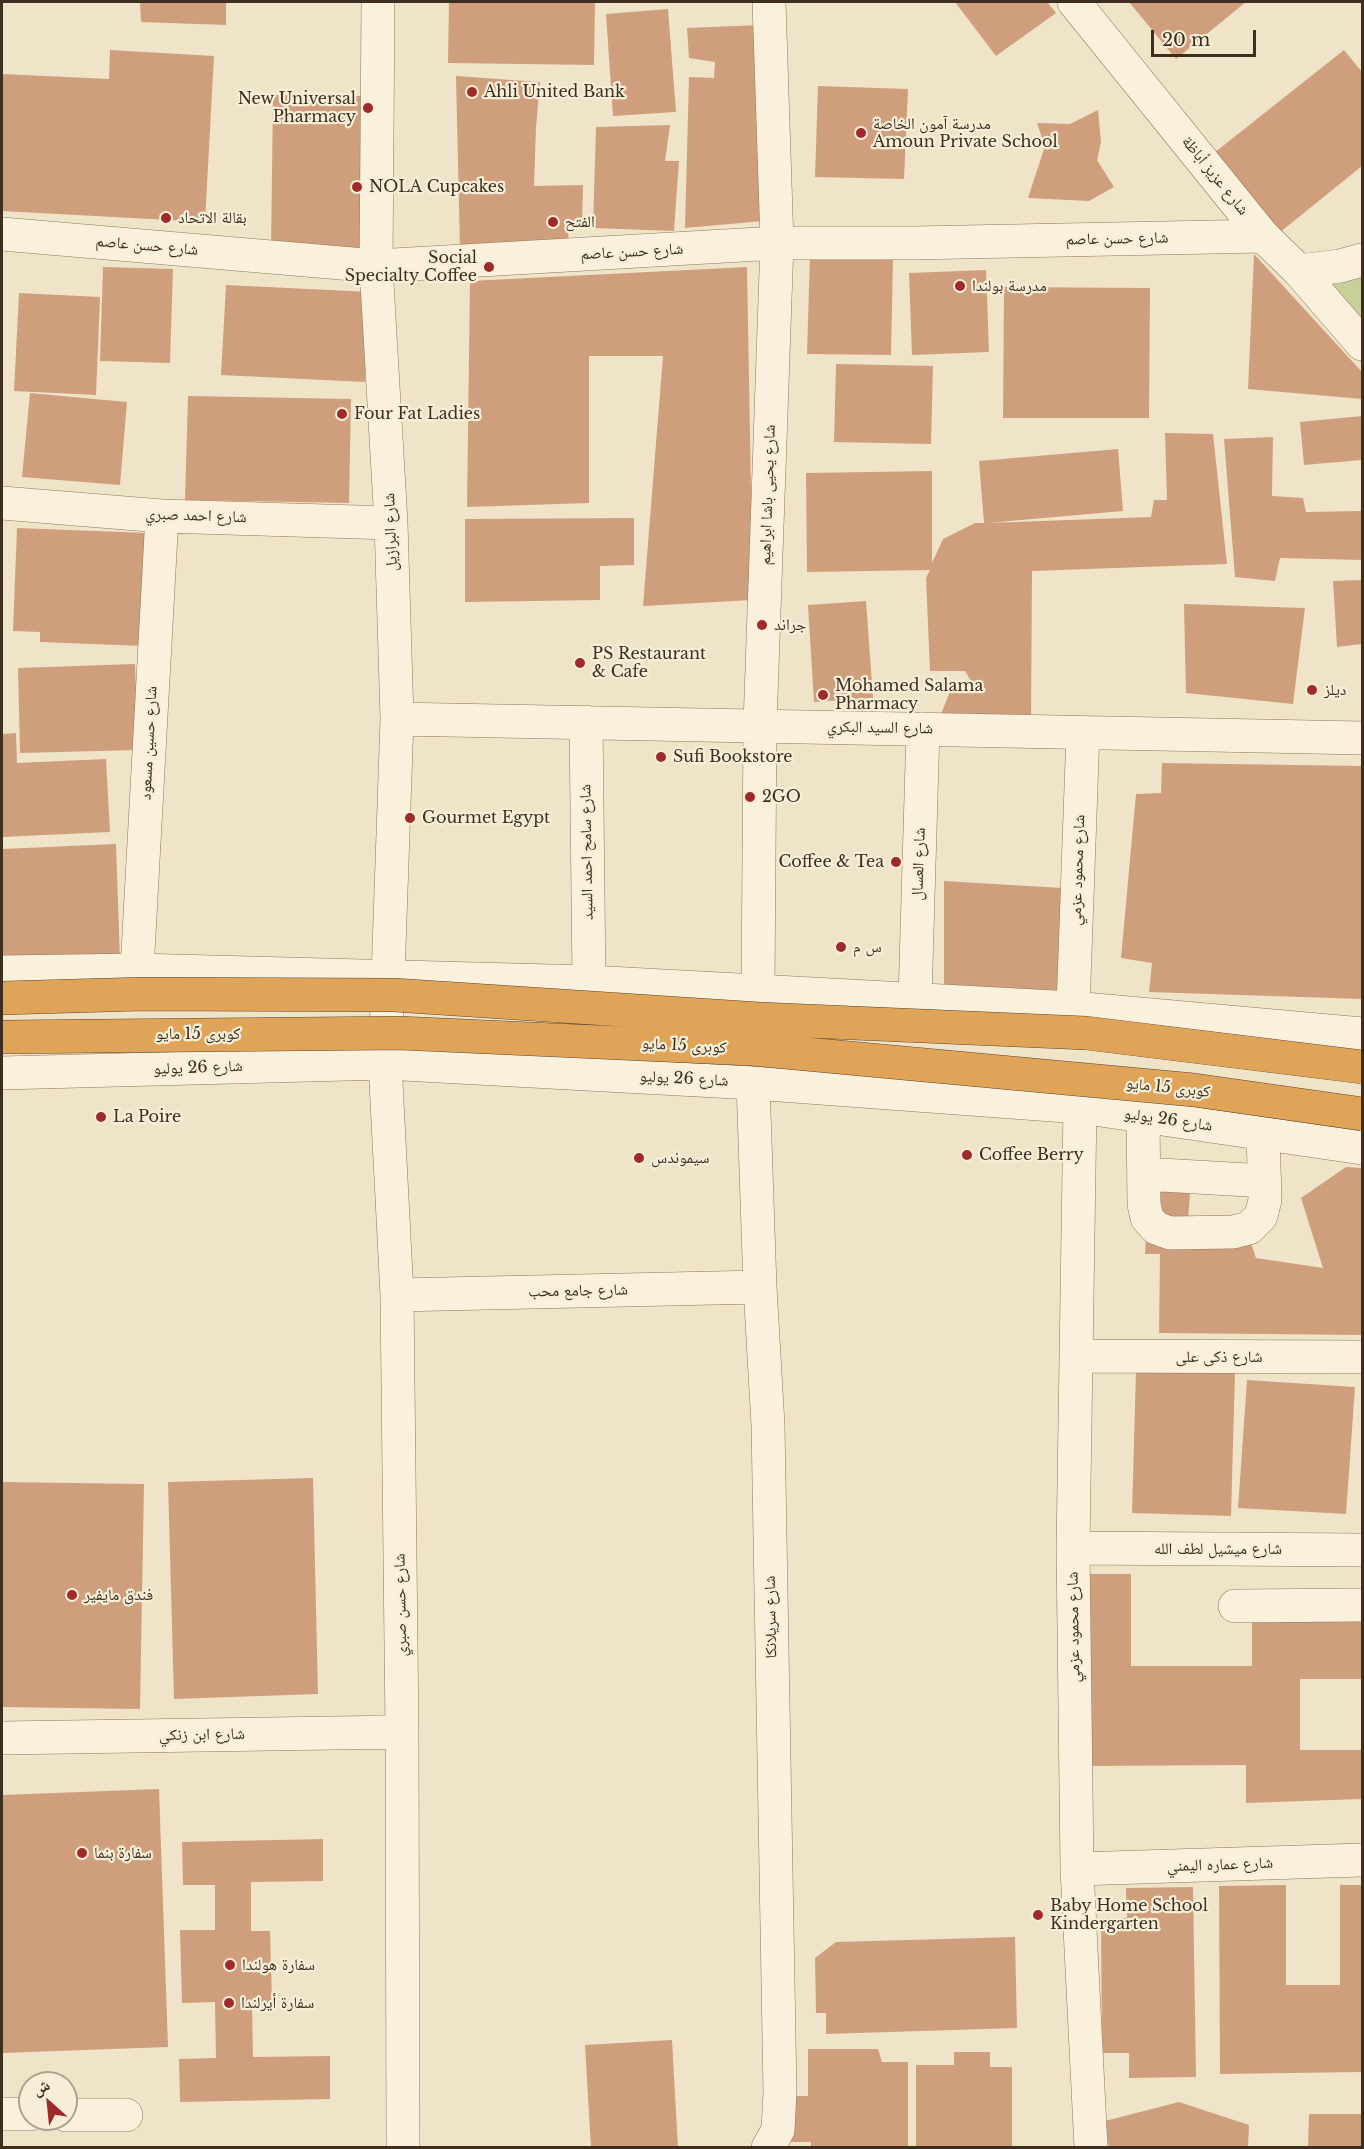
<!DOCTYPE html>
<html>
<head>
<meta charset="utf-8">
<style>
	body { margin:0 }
	#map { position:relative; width:1364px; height:2149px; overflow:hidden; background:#f0e4c8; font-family:"Libre Baskerville","Noto Naskh Arabic",serif }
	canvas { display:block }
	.frame { position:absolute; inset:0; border:3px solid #3d2e20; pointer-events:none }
	.north { position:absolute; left:18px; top:2071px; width:60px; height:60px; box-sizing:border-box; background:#f7eed8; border:2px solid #ada18e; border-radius:50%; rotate:333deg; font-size:16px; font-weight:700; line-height:24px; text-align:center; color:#3d2e20 }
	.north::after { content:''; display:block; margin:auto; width:21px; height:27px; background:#9e2a2b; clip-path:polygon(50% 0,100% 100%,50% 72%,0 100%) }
	.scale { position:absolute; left:1151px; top:30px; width:105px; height:27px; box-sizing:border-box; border:3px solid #3d2e20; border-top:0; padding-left:8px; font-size:18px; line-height:21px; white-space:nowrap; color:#3d2e20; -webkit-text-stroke:4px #f7eed8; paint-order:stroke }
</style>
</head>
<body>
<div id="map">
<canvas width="1364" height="2149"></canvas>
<div class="frame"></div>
<div class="north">ش</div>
<div class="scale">20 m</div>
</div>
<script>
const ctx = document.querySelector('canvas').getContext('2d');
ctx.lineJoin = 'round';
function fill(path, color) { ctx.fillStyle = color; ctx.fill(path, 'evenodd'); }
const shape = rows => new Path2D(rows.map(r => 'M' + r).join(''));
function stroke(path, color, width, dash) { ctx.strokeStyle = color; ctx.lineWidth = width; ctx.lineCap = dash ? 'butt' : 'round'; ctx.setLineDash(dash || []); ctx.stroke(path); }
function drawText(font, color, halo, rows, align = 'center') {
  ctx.font = font + ' "Libre Baskerville","Noto Naskh Arabic",serif'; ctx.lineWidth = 4.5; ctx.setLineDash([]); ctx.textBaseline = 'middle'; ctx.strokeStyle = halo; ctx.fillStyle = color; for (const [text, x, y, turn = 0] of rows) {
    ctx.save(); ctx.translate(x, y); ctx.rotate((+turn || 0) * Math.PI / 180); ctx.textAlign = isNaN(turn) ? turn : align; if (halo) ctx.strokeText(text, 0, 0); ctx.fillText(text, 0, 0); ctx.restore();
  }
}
fill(shape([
	[1362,262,1362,333,1313,275]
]), '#c9cf9b');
fill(shape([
	[140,2,226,2,226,25,141,22],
	[449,2,595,2,594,65,448,63],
	[955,2,1047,2,1056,13,996,56],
	[1129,2,1246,2,1176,59],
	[668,9,676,112,613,116,606,14],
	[785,24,763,221,685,228,689,77,714,78,715,62,689,58,687,28],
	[110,50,214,56,205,222,2,211,2,74,109,79],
	[1344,50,1362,72,1362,166,1279,233,1214,153],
	[456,76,540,82,536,128,534,186,583,185,582,225,568,225,569,249,460,249],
	[818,86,908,89,904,179,815,177],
	[273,95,367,96,365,251,271,250],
	[1098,110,1101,142,1097,160,1114,187,1089,201,1028,198,1045,146,1037,123,1070,124],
	[670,125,665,161,679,161,674,231,593,228,596,127],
	[1254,254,1362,372,1362,399,1248,389],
	[810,256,893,258,891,355,807,354],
	[103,267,173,269,170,363,100,361],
	[747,267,753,600,643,606,663,356,589,356,589,503,467,507,470,281],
	[986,270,989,352,912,355,909,273],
	[226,285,370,292,365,382,221,375],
	[1004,287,1150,288,1149,418,1003,418],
	[19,293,100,297,96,395,14,391],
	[836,364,933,366,931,444,834,442],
	[30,393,127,402,120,485,22,477],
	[188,396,351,399,349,503,185,500],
	[1362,416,1362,460,1304,465,1300,422],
	[1165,433,1213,434,1227,564,1032,571,1031,720,940,717,950,691,974,686,965,671,930,671,926,578,930,570,807,572,806,473,932,471,932,563,943,539,975,523,984,523,979,461,1118,449,1123,511,987,523,1151,517,1154,500,1167,500],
	[1273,437,1272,496,1303,498,1306,512,1362,511,1362,560,1280,558,1275,581,1235,577,1224,439],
	[634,518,634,565,600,566,600,600,465,602,465,519],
	[17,528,149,533,144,646,40,642,40,632,13,631],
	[1362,580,1362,644,1337,647,1333,581],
	[866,601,873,698,814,702,808,605],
	[1184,604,1305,608,1293,704,1186,693],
	[135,664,138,750,20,753,18,668],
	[16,733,17,763,106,759,110,832,2,837,2,734],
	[1162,763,1362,766,1362,999,1149,992,1152,963,1121,958,1136,794,1161,793],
	[116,844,120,960,2,965,2,849],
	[944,881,1062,888,1057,995,944,987],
	[1346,1167,1362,1168,1362,1335,1159,1333,1160,1254,1145,1254,1146,1236,1249,1237,1256,1258,1323,1268,1301,1198],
	[1153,1177,1191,1180,1188,1220,1150,1218],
	[1136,1370,1235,1372,1231,1516,1132,1513],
	[1247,1380,1355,1387,1346,1514,1238,1508],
	[313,1478,318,1694,174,1699,168,1482],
	[2,1482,144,1484,140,1709,2,1707],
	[1088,1574,1131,1574,1131,1666,1252,1666,1252,1616,1362,1616,1362,1679,1300,1679,1300,1750,1362,1750,1362,1799,1246,1803,1246,1765,1088,1766],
	[159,1789,168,2047,2,2053,2,1795],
	[323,1839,323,1881,251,1882,251,1931,270,1931,272,2003,252,2004,253,2057,330,2056,330,2099,180,2102,179,2059,216,2058,215,2002,182,2003,180,1930,215,1930,215,1885,183,1885,182,1842],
	[1286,1885,1286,1985,1340,1985,1340,1885,1362,1885,1362,2072,1220,2074,1219,1886],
	[1193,1887,1196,2077,1129,2078,1129,2053,1102,2053,1101,1918,1127,1918,1126,1888],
	[1015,1937,1017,2028,826,2034,826,2013,816,2013,815,1958,836,1942],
	[672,2040,678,2148,591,2148,585,2045],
	[808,2049,878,2049,882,2062,908,2062,908,2148,811,2148,811,2142,790,2142,791,2096,808,2096],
	[954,2052,990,2052,990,2067,1012,2067,1012,2148,916,2148,916,2065,954,2065],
	[1179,2102,1249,2125,1248,2148,1109,2148,1105,2121],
	[1309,2114,1362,2114,1362,2148,1308,2148]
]), '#cf9f7d');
const minor = shape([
	[378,2,376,266,391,523,397,719,385,1063,397,1295,402,1732,403,2148],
	[1074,2,1263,236,1299,271,1362,344],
	[2,234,376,266,777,243,914,243,1263,236],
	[1299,271,1340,266,1362,260],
	[2,503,162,516,391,523],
	[397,719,1362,738],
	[586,722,589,982],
	[137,970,162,516],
	[2,972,137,970,589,982,1073,1008,1362,1034],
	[758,989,760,725,777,243,769,2],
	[915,999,923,729],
	[1073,1008,1083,732],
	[2,1073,385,1063,753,1083,1080,1107,1362,1148],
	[753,1083,760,1287,768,1425,780,2093,778,2130,768,2148],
	[1080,1107,1073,1548,1077,1869,1091,2148],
	[1143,1116,1144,1204,1147,1218,1156,1228,1170,1233,1233,1232,1249,1228,1261,1216,1265,1200,1263,1134],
	[1144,1174,1265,1181],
	[397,1295,760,1287],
	[1076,1356,1362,1357],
	[1073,1548,1362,1550],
	[1235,1606,1362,1605],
	[2,1738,402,1732],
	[1077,1869,1362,1860],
	[2,2114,30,2114],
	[66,2115,126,2115]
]);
stroke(minor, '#8d765c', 34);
stroke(minor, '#faf1dc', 33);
const highwayBridge = shape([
	[2,998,143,994,394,995,760,1019,1086,1033,1362,1067],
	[2,1037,399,1033,752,1049,1194,1090,1362,1114]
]);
stroke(highwayBridge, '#5b4430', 34, []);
stroke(highwayBridge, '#e0a458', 33);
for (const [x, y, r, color] of [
	[472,92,6,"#9e2a2b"],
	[368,108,6,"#9e2a2b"],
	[861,133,6,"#9e2a2b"],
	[357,187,6,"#9e2a2b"],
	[166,218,6,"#9e2a2b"],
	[553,222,6,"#9e2a2b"],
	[489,267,6,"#9e2a2b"],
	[960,286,6,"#9e2a2b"],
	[342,414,6,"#9e2a2b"],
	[762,625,6,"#9e2a2b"],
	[580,663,6,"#9e2a2b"],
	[1312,690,6,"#9e2a2b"],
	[823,695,6,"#9e2a2b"],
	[661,757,6,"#9e2a2b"],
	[750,797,6,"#9e2a2b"],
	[410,818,6,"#9e2a2b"],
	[896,862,6,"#9e2a2b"],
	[841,947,6,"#9e2a2b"],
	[101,1117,6,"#9e2a2b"],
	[967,1155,6,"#9e2a2b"],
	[639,1158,6,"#9e2a2b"],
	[72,1595,6,"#9e2a2b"],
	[82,1853,6,"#9e2a2b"],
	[1038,1915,6,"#9e2a2b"],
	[230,1965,6,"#9e2a2b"],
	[229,2003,6,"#9e2a2b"]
]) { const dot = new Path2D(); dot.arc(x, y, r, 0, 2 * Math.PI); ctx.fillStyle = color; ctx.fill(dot); stroke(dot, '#f7eed8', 2); }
drawText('16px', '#3d2e20', '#f7eed8', [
	["Ahli United Bank",484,92],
	["New Universal",356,99,"right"],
	["Pharmacy",356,117,"right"],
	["مدرسة آمون الخاصة",873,124],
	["Amoun Private School",873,142],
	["NOLA Cupcakes",369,187],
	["بقالة الاتحاد",178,218],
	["الفتح",565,222],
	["Social",477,258,"right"],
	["Specialty Coffee",477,276,"right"],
	["مدرسة بولندا",972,286],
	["Four Fat Ladies",354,414],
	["جراند",774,625],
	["PS Restaurant",592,654],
	["& Cafe",592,672],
	["Mohamed Salama",835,686],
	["Pharmacy",835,704],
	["ديلز",1324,690],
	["Sufi Bookstore",673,757],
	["2GO",762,797],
	["Gourmet Egypt",422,818],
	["Coffee & Tea",884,862,"right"],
	["س م",853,947],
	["La Poire",113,1117],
	["Coffee Berry",979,1155],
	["سيموندس",651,1158],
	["فندق مايفير",84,1595],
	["سفارة بنما",94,1853],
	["Baby Home School",1050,1906],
	["Kindergarten",1050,1924],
	["سفارة هولندا",242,1965],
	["سفارة أيرلندا",241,2003]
], 'left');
drawText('16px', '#3d2e20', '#f7eed8', [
	["شارع عزيز أباظة",1215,176,51],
	["شارع حسن عاصم",1117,239,-1],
	["شارع حسن عاصم",147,246,5],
	["شارع حسن عاصم",632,252,-3],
	["شارع يحيى باشا ابراهيم",768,495,-88],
	["شارع احمد صبري",196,516,2],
	["شارع البرازيل",391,532,-92],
	["شارع السيد البكري",880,728,1],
	["شارع حسين مسعود",149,743,-87],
	["شارع سامح احمد السيد",587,852,-91],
	["شارع العسال",919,864,-88],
	["شارع محمود عزمي",1078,870,-88],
	["كوبرى 15 مايو",198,1034],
	["كوبرى 15 مايو",684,1046,3],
	["شارع 26 يوليو",198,1068,-2],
	["شارع 26 يوليو",684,1079,3],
	["كوبرى 15 مايو",1168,1088,6],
	["شارع 26 يوليو",1168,1120,8],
	["شارع جامع محب",578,1291,-1],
	["شارع ذكى على",1219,1357],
	["شارع ميشيل لطف الله",1218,1549],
	["شارع حسن صبري",401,1605,-91],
	["شارع سريلانكا",771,1617,-91],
	["شارع محمود عزمي",1074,1627,-91],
	["شارع ابن زنكي",202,1735,-1],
	["شارع عماره اليمني",1220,1865,-2]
]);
</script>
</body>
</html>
